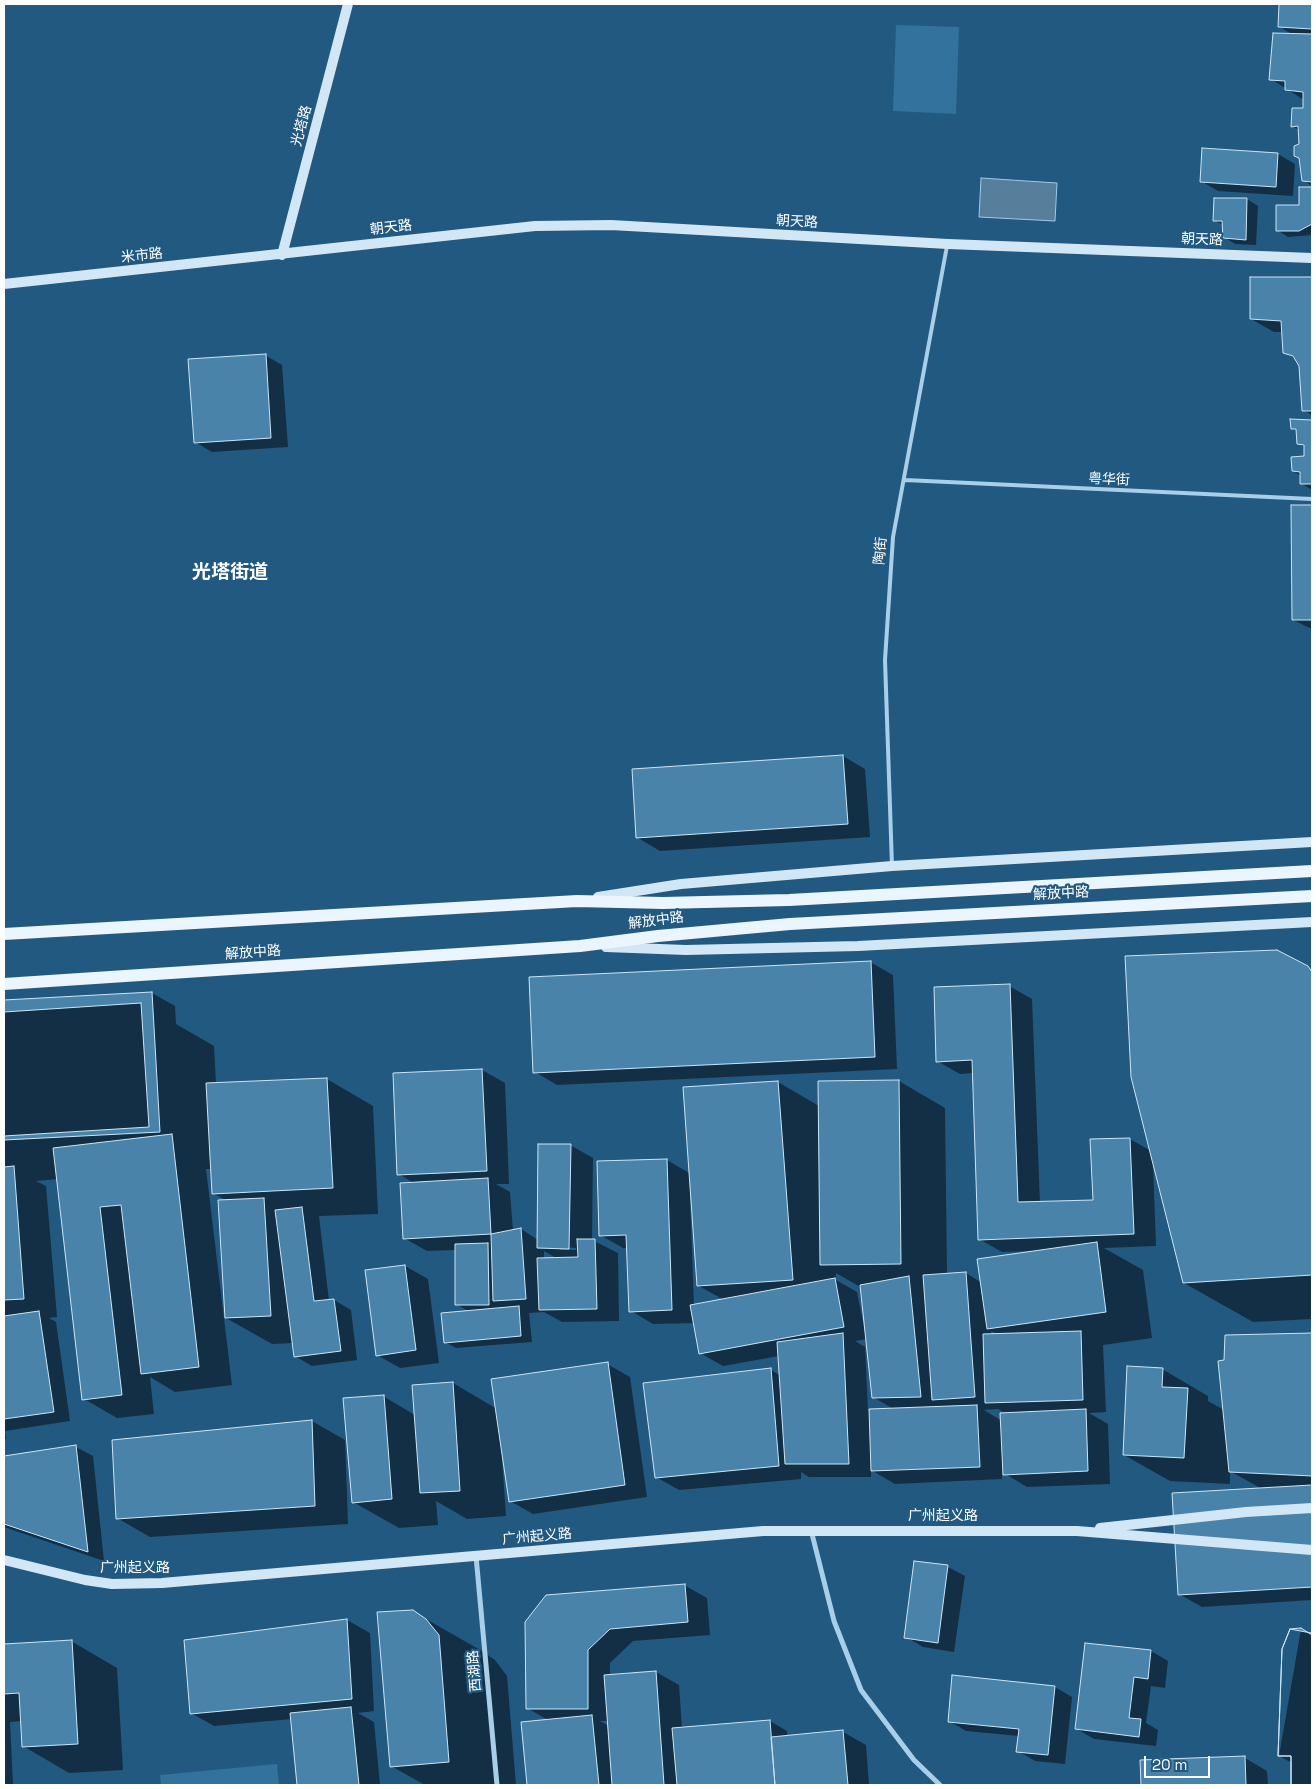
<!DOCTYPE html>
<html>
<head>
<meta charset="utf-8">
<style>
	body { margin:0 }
	#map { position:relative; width:1316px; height:1789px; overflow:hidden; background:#225981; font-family:"Space Grotesk",sans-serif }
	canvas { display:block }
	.frame { position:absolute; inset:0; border:5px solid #fff; pointer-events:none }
	.scale { position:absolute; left:1144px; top:1756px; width:66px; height:22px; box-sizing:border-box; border:2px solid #fff; border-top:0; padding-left:6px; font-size:15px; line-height:18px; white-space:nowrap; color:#fff; -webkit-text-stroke:4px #225981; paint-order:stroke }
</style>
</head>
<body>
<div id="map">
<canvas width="1316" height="1789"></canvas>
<div class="frame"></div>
<div class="scale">20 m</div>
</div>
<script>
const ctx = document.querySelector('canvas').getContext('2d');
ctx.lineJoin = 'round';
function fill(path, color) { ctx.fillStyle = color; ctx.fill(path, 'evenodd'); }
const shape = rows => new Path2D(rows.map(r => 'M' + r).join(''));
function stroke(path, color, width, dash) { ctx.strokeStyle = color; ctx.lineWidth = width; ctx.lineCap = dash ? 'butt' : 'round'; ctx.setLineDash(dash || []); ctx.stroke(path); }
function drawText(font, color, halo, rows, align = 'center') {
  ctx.font = font + ' "Space Grotesk","Noto Sans SC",sans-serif'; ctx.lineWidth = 4.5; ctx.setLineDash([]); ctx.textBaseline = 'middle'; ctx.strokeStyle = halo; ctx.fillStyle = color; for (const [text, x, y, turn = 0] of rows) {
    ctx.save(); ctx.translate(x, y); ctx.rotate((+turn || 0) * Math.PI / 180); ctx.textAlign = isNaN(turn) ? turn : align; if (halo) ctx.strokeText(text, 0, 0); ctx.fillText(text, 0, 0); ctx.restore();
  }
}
fill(shape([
	[896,25,959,27,956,114,893,111],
	[277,1764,279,1785,161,1785,160,1775]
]), '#32729d');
const water = shape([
	[981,178,1057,183,1055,221,979,217,981,178]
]);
fill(water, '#577f9b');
stroke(water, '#9ccbe9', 1);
fill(shape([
	[1280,4,1312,4,1312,186,1303,180,1299,130,1292,126,1305,109,1304,100,1271,79,1293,35,1280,27],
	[1278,154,1295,164,1293,196,1218,191,1201,181],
	[1300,188,1312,189,1312,235,1288,237,1277,230,1300,206],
	[1215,199,1247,199,1258,206,1256,245,1235,244,1224,237,1223,225,1214,220],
	[1252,278,1312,278,1312,415,1303,410,1300,366,1296,359,1285,352,1283,332,1274,332,1251,319],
	[265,355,282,365,288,447,212,452,195,442],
	[1291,421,1312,421,1312,490,1301,483,1301,476,1293,471,1306,458,1305,447,1299,444,1297,431,1292,428],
	[1292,506,1312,506,1312,629,1293,620],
	[843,756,865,769,870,837,660,851,638,838],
	[1277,951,1312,970,1312,1319,1253,1322,1184,1283,1153,1164,1156,1246,1104,1248,1143,1270,1152,1338,1103,1345,1106,1412,1089,1413,1108,1424,1110,1484,1027,1487,1002,1472,1002,1479,895,1484,871,1470,871,1477,809,1477,801,1472,801,1479,679,1490,656,1477,771,1370,781,1376,779,1356,723,1366,700,1353,695,1323,653,1324,631,1311,628,1248,623,1248,600,1235,667,1160,691,1174,685,1089,778,1082,819,1106,899,1081,945,1108,947,1275,966,1273,982,1283,1033,1251,1002,1252,979,1239,973,1073,960,1074,937,1061,1009,986,1032,999,1040,1203,1094,1201,1130,1139,1151,1151],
	[690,1196,692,1196,699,1286,724,1300,694,1306],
	[836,1273,862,1288,866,1327,864,1327,857,1292,836,1280],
	[991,1331,999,1335,992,1335],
	[867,1339,873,1397,895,1410,868,1411,865,1347,855,1341],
	[998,1409,1006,1414,1002,1421,984,1410],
	[870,962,893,975,897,1069,557,1085,535,1072],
	[152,993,175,1006,176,1024,214,1046,216,1084,327,1079,373,1106,378,1214,319,1216,329,1301,334,1300,351,1310,357,1360,312,1366,295,1356,293,1343,272,1344,226,1318,227,1201,213,1193,212,1169,206,1169,232,1385,175,1392,150,1377,154,1414,117,1418,84,1399,58,1179,36,1181,46,1186,57,1317,49,1318,56,1322,70,1421,5,1431,6,1439,4,1439,4,1002],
	[482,1070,505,1083,509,1184,496,1184,510,1192,513,1231,521,1229,538,1240,570,1145,593,1158,592,1240,618,1253,619,1321,562,1322,544,1312,529,1313,532,1342,456,1348,445,1342,469,1312,457,1304,456,1250,427,1251,404,1238,415,1184,399,1174],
	[560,1247,576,1248,576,1250,560,1250],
	[544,1251,558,1259,544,1259],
	[405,1266,428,1279,439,1363,400,1368,377,1355,366,1271],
	[1312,1334,1312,1600,1202,1607,1179,1594,1262,1489,1230,1471,1230,1484,1170,1481,1124,1455,1162,1369,1208,1396,1208,1401,1224,1410,1226,1337],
	[607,1364,630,1377,647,1497,533,1514,510,1501,504,1458,502,1459,506,1516,467,1519,436,1501,438,1525,399,1528,353,1502,383,1396,415,1415,453,1383,497,1409],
	[312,1421,345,1440,348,1524,150,1537,117,1518],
	[76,1447,93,1456,104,1561,4,1527,4,1457],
	[948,1567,965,1576,954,1652,923,1647,906,1637],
	[684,1585,707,1598,710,1635,633,1641,610,1663,610,1676,656,1672,679,1685,682,1728,770,1721,787,1731,787,1737,843,1732,866,1745,869,1785,529,1785,523,1723,548,1720,527,1708,527,1622],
	[600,1721,609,1721,609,1726],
	[412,1611,482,1651,495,1660,507,1676,516,1785,425,1785,391,1766],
	[347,1620,370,1633,374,1711,358,1713,374,1722,380,1785,298,1785,292,1719,214,1726,191,1713],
	[1301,1629,1312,1635,1312,1785,1292,1785,1292,1763,1279,1756],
	[71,1641,117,1668,123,1770,69,1773,23,1746,22,1721,10,1722,13,1785,4,1785,4,1645],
	[1086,1644,1151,1651,1168,1661,1165,1688,1151,1686,1146,1723,1158,1730,1156,1746,1094,1739,1077,1729],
	[1055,1687,1072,1697,1065,1764,1035,1761,1018,1751,1019,1736,966,1731,949,1721],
	[1245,1758,1267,1771,1268,1785,1142,1785,1141,1761]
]), '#0007');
const building = shape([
	[1279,4,1312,4,1312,29,1278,27,1279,4],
	[1273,33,1312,34,1312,182,1302,181,1299,158,1294,156,1294,146,1299,144,1298,126,1291,127,1292,108,1303,108,1303,92,1285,90,1285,81,1269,80,1273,33],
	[1202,148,1278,153,1276,187,1200,182,1202,148],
	[1299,187,1312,187,1312,224,1299,231,1276,231,1276,205,1299,205,1299,187],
	[1214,198,1247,198,1246,240,1223,238,1222,221,1213,221,1214,198],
	[1250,277,1312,277,1312,411,1302,411,1299,366,1293,356,1283,353,1281,321,1250,319,1250,277],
	[266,354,271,438,194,443,188,359,266,354],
	[1290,419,1312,420,1312,484,1300,484,1300,472,1292,471,1291,457,1304,456,1304,445,1297,444,1296,429,1291,429,1290,419],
	[1291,505,1312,505,1312,620,1292,620,1291,505],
	[843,755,848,824,636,838,632,769,843,755],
	[1277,950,1308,966,1312,972,1312,1275,1183,1283,1131,1077,1125,956,1277,950],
	[871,961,875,1057,533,1073,529,977,871,961],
	[1010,984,1018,1202,1093,1200,1090,1139,1130,1138,1134,1234,978,1240,972,1060,936,1062,934,987,1010,984],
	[152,992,160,1132,4,1140,4,1000,152,992],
	[141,1003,149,1127,4,1136,4,1012,141,1003],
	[482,1069,487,1171,397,1175,393,1073,482,1069],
	[327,1078,333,1188,212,1194,206,1083,327,1078],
	[899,1080,901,1264,820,1265,818,1081,899,1080],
	[778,1081,793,1280,697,1286,683,1087,778,1081],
	[172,1134,199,1367,141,1374,121,1205,100,1207,122,1395,82,1400,53,1148,172,1134],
	[538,1144,571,1144,569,1249,537,1248,538,1144],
	[667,1159,672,1310,629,1312,626,1235,599,1236,597,1161,667,1159],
	[14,1166,24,1299,4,1300,4,1167,14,1166],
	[488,1178,491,1234,403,1239,400,1183,488,1178],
	[264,1198,271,1316,225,1318,218,1200,264,1198],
	[302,1207,314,1301,334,1299,341,1351,294,1357,275,1210,302,1207],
	[521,1228,526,1299,493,1301,491,1234,521,1228],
	[577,1239,595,1239,597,1309,539,1310,537,1258,578,1257,577,1239],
	[1097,1242,1106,1312,987,1329,977,1259,1097,1242],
	[488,1243,489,1305,455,1305,455,1244,488,1243],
	[405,1265,416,1350,376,1356,365,1270,405,1265],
	[966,1272,975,1397,932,1400,923,1275,966,1272],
	[909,1276,921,1397,872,1398,860,1285,909,1276],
	[835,1278,844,1327,699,1354,690,1305,835,1278],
	[519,1306,521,1336,444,1343,441,1313,519,1306],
	[39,1311,54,1412,4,1419,4,1316,39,1311],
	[1081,1331,1083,1400,985,1403,983,1334,1081,1331],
	[843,1333,849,1464,785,1464,777,1342,843,1333],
	[1312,1333,1312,1476,1229,1472,1218,1361,1224,1360,1225,1335,1312,1333],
	[608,1362,625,1485,509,1502,491,1379,608,1362],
	[1127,1366,1163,1368,1162,1387,1188,1388,1184,1458,1123,1455,1127,1366],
	[771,1368,779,1466,655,1478,643,1383,771,1368],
	[453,1382,460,1491,420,1493,412,1385,453,1382],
	[384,1395,392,1499,352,1503,343,1398,384,1395],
	[977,1405,980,1467,871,1471,869,1409,977,1405],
	[1086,1409,1088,1471,1003,1475,1000,1413,1086,1409],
	[312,1420,315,1506,116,1519,112,1440,312,1420],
	[76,1445,88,1552,4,1524,4,1456,76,1445],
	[1312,1485,1312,1587,1178,1595,1172,1493,1312,1485],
	[914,1561,948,1565,938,1643,904,1638,914,1561],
	[685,1584,688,1622,610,1629,588,1650,588,1709,526,1709,525,1622,546,1595,685,1584],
	[413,1610,426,1619,439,1635,449,1762,390,1767,377,1612,413,1610],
	[347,1619,352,1699,190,1714,184,1640,347,1619],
	[1301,1628,1312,1635,1312,1785,1291,1785,1291,1756,1278,1756,1282,1649,1290,1629,1301,1628],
	[1290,1629,1311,1633,1312,1635,1312,1785,1291,1785,1291,1756,1278,1756,1282,1649,1290,1629],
	[72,1640,78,1744,22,1747,19,1693,4,1694,4,1644,72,1640],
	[1085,1643,1151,1650,1148,1679,1134,1677,1129,1718,1141,1719,1139,1737,1075,1729,1085,1643],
	[656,1671,664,1785,612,1785,604,1675,656,1671],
	[952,1675,1055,1686,1048,1755,1016,1752,1019,1729,948,1722,952,1675],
	[351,1707,359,1785,297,1785,290,1713,351,1707],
	[592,1715,599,1785,527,1785,521,1722,592,1715],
	[770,1720,775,1785,677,1785,672,1728,770,1720],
	[843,1730,848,1785,775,1785,771,1737,843,1730],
	[1245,1756,1246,1785,1141,1785,1140,1760,1245,1756]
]);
fill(building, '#4a83aa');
stroke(building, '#cce5f6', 1);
stroke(shape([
	[905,480,1312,499],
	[892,866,885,660,893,537,947,246]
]), '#a8cee8', 4);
stroke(shape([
	[811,1530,834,1621,861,1690,914,1760,940,1785],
	[476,1556,497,1785]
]), '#a8cee8', 5);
stroke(shape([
	[282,255,348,4],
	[4,284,535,226,611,225,948,244,1312,258],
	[598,897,681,884,892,866,1312,842],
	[606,947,686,950,858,946,1312,922],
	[1100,1528,1246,1512,1312,1508],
	[4,1560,85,1580,112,1584,162,1583,763,1531,1077,1531,1312,1550]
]), '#d2e7f6', 10);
stroke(shape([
	[4,934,577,901,663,903,789,900,1312,871],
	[4,984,580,946,658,936,790,924,1312,896]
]), '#eaf5fd', 12);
drawText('14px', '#fff', '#225981', [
	["光塔路",302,126,-75],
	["朝天路",797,222,3],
	["朝天路",391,228,-7],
	["朝天路",1202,240,2],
	["米市路",142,256,-6],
	["粤华街",1109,480,2],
	["陶街",881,551,-85],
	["解放中路",1061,894,-3],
	["解放中路",656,921,-7],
	["解放中路",253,953,-4],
	["广州起义路",943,1516],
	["广州起义路",537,1537,-5],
	["广州起义路",135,1568],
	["西湖路",475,1671,-95]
]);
drawText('bold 19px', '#fff', '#225981', [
	["光塔街道",230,573]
]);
</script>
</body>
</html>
